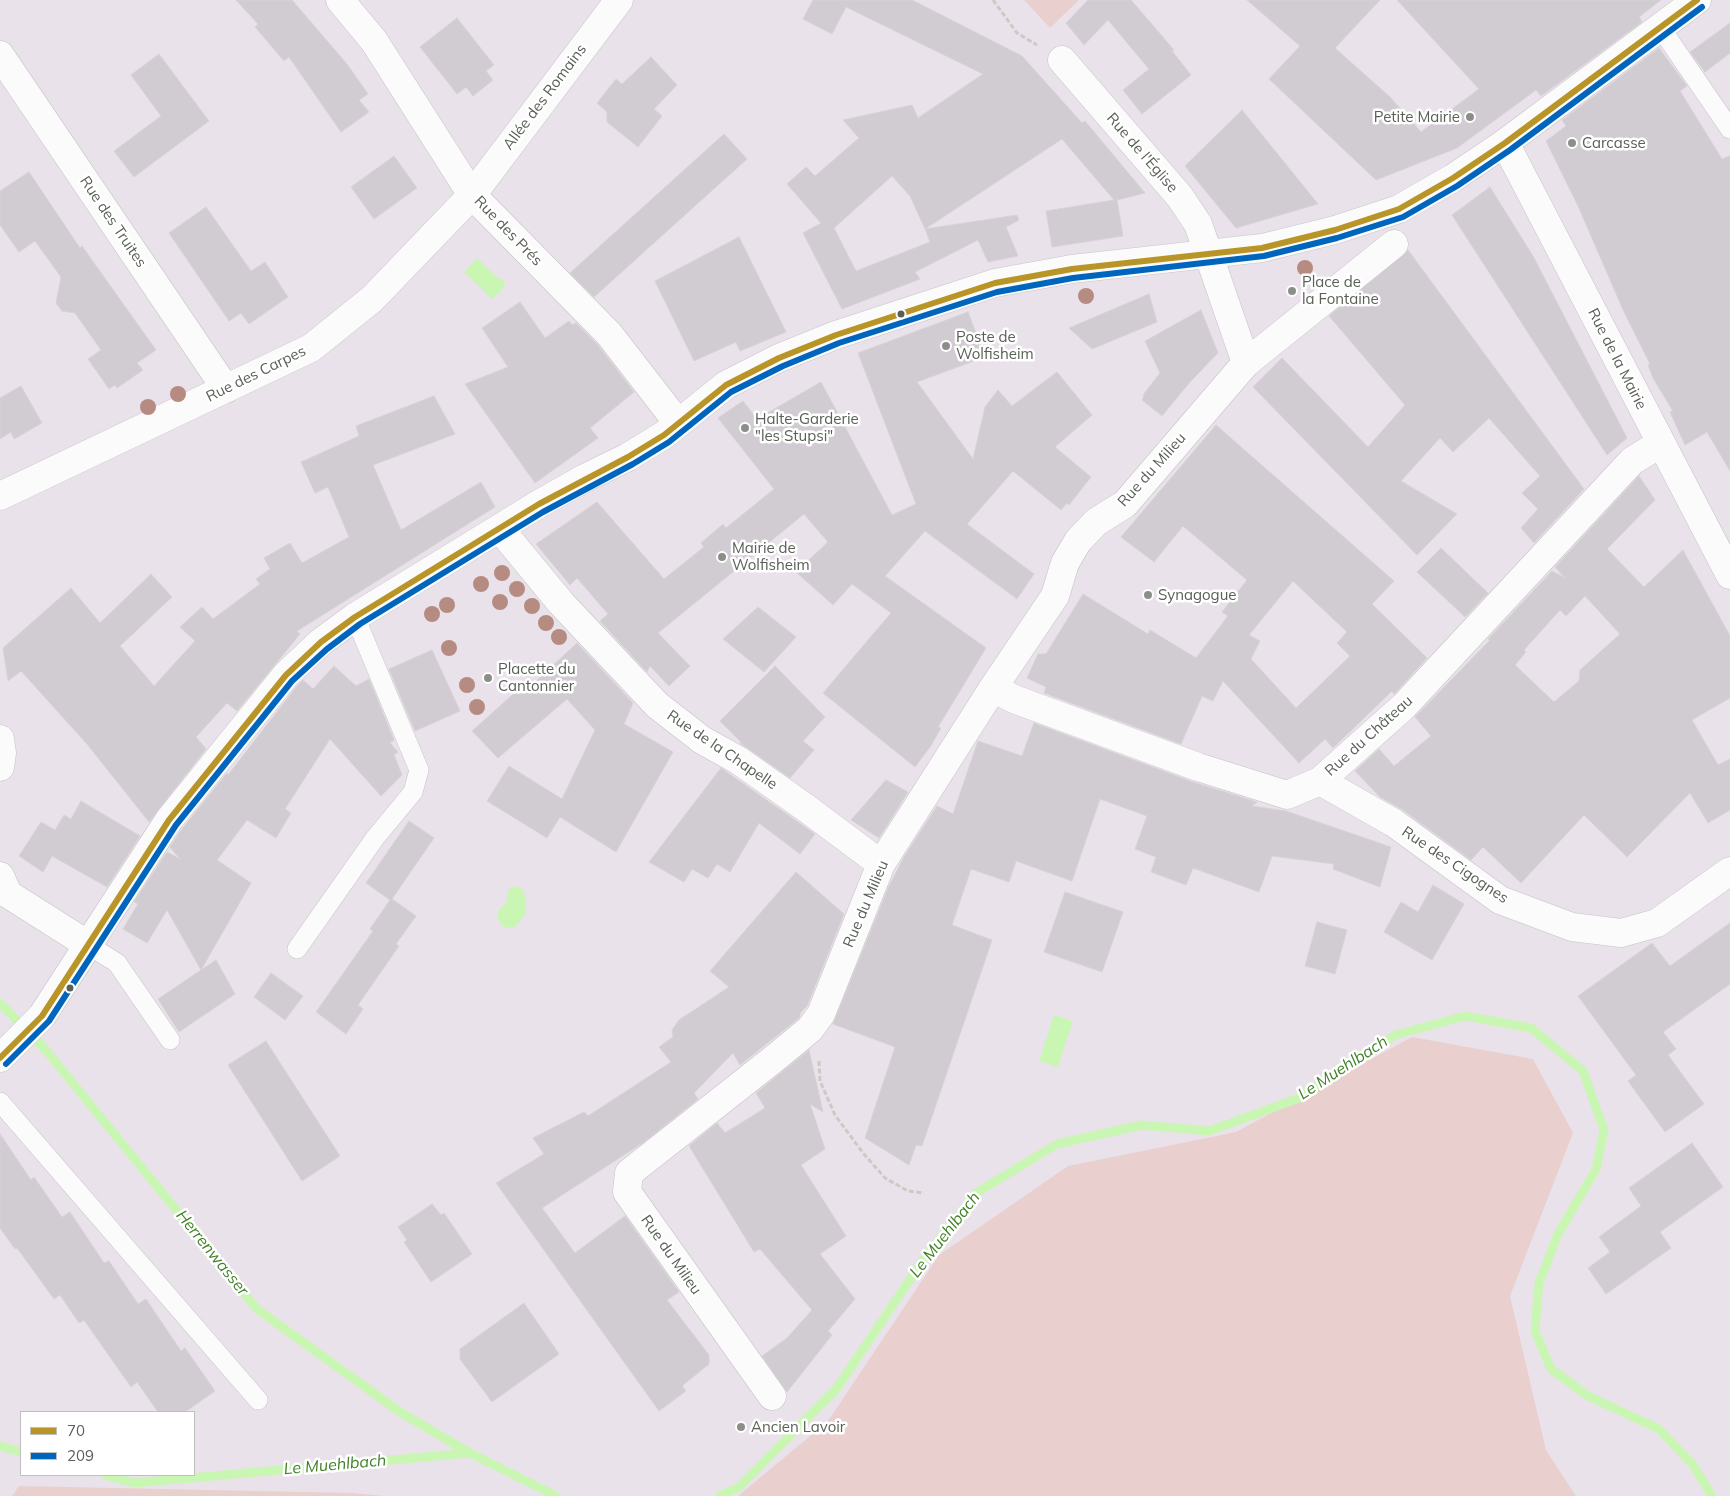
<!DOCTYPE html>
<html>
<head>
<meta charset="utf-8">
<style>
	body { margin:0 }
	#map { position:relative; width:1730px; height:1496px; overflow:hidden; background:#eae2ea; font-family:Mulish,sans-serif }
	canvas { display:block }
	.legend { position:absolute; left:20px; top:1411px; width:175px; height:65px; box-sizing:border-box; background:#fff; border:1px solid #bdc0bc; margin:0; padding:6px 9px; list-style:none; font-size:15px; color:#596157 }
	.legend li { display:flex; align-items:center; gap:10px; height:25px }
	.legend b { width:25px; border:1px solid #bdc0bc }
</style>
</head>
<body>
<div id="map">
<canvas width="1730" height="1496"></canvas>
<ul class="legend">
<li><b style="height:6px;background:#b89526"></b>70</li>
<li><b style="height:6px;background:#0065bd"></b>209</li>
</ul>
</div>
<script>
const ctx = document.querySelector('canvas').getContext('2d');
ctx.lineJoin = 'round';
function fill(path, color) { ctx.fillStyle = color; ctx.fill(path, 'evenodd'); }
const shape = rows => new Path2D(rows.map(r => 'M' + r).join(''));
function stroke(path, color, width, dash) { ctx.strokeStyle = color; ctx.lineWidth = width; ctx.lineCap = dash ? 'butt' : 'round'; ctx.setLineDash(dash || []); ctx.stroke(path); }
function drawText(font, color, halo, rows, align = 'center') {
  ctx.font = font + ' Mulish,sans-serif'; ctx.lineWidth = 5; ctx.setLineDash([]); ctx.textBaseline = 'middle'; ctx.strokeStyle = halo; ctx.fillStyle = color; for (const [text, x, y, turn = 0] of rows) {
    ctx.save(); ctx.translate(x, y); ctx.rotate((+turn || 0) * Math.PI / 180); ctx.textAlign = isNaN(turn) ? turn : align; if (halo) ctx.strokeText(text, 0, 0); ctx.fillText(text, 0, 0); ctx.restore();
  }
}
fill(shape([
	[1024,0,1079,0,1050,28],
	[1412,1037,1533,1059,1573,1133,1510,1296,1546,1450,1576,1496,738,1496,828,1421,939,1255,1068,1166,1236,1132],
	[19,1486,354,1493,384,1496,12,1496]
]), '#e9d0ce');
fill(shape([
	[477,258,498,278,504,280,505,286,492,299,464,272],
	[517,886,522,889,526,898,525,914,517,925,512,928,504,927,498,920,498,911,506,903,509,889],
	[1054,1015,1073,1021,1058,1067,1039,1061]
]), '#caf6b3');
stroke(shape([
	[0,1003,45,1049,257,1309,400,1412,470,1453],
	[0,1446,21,1452],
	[105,1475,134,1483,470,1453,556,1496],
	[719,1496,739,1487,837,1388,925,1257,976,1193,1057,1144,1142,1125,1209,1131,1299,1098,1395,1035,1465,1016,1531,1028,1583,1071,1604,1130,1596,1169,1557,1236,1539,1283,1535,1331,1551,1369,1588,1396,1659,1429,1693,1465,1712,1496]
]), '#caf6b3', 9);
const building = shape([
	[236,0,292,0,347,64,368,94,359,100,369,112,341,132,289,57,284,61,255,27,258,24,236,0],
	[813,0,912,0,1022,56,1082,123,1085,121,1145,193,1117,200,1123,236,1052,247,1046,211,1114,200,1062,139,925,229,910,196,892,176,834,228,856,271,930,242,925,229,1017,215,1019,220,1006,227,1018,256,988,262,978,240,915,272,920,279,842,309,803,233,821,223,787,184,806,167,815,176,859,138,843,120,912,105,918,118,983,74,846,7,832,34,803,19,813,0],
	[1088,0,1131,0,1174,50,1172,51,1191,75,1142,114,1123,90,1149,69,1108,20,1084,45,1066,23,1088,0],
	[1247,0,1380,0,1335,48,1390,97,1421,132,1479,89,1397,0,1661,0,1639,17,1642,22,1541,96,1536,90,1457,148,1376,180,1269,79,1300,46,1247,0],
	[457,18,494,65,486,71,493,80,473,96,466,87,457,94,420,47,457,18],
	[1730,23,1730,53,1705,72,1690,52,1730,23],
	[1659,48,1687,86,1680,91,1722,159,1730,156,1730,471,1707,432,1685,445,1670,412,1673,411,1653,378,1648,365,1650,364,1624,312,1578,206,1546,141,1566,126,1562,120,1659,48],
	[159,54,209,121,134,177,114,151,161,116,131,75,159,54],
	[651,57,677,85,654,109,662,116,638,147,607,122,607,112,597,103,616,79,622,84,651,57],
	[1242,110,1318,204,1236,228,1185,166,1242,110],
	[724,134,747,159,594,297,570,273,724,134],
	[394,156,417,188,374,219,351,187,394,156],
	[29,172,80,248,82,246,156,350,137,363,143,370,117,388,115,385,109,389,88,359,101,350,75,313,62,311,56,303,61,277,35,241,19,252,0,225,0,191,29,172],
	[1490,187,1533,256,1627,438,1607,455,1452,215,1490,187],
	[206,207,251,271,265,262,288,297,249,324,241,313,229,321,169,233,206,207],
	[739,237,786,332,740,351,736,342,694,361,655,281,739,237],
	[1408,250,1584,489,1534,543,1521,528,1538,509,1522,493,1540,476,1489,418,1453,452,1440,438,1401,481,1457,514,1417,555,1253,387,1282,358,1368,447,1405,405,1329,316,1408,250],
	[1149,294,1157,322,1092,349,1069,328,1149,294],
	[520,302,545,338,569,321,572,325,576,323,597,344,634,392,590,428,598,438,535,483,465,384,508,367,482,328,520,302],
	[1201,310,1218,353,1190,382,1162,416,1142,400,1144,396,1143,395,1160,373,1145,341,1201,310],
	[968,312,985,357,917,382,973,459,985,407,998,390,1012,406,1057,372,1092,415,1055,447,1091,477,1069,505,1067,503,1061,510,1013,471,967,524,1034,574,1017,599,925,531,885,576,986,648,938,727,941,728,930,747,915,767,823,693,891,613,852,584,833,605,796,572,828,542,804,514,658,633,690,666,669,686,650,666,647,672,600,621,608,614,577,578,570,585,536,544,597,502,664,579,704,547,701,543,723,524,726,528,774,489,718,418,743,401,757,419,821,382,892,515,916,504,858,353,968,312],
	[21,386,42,423,14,439,11,432,0,439,0,398,21,386],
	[434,396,455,434,373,465,401,530,481,482,495,507,297,631,300,634,237,711,227,703,196,737,206,749,149,822,87,744,21,671,8,681,3,648,71,588,100,623,151,574,172,597,120,646,154,686,195,641,180,627,202,607,213,619,260,584,256,579,270,569,264,558,290,543,302,563,349,537,328,487,315,493,301,462,359,436,356,426,434,396],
	[1216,425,1394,581,1372,604,1427,658,1394,694,1392,691,1333,748,1325,739,1299,763,1223,681,1213,701,1202,696,1181,744,1044,693,1046,687,1027,678,1038,654,1046,654,1083,594,1148,634,1150,630,1196,658,1228,616,1222,612,1247,580,1183,526,1154,562,1121,537,1216,425],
	[1293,581,1347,632,1337,643,1350,656,1296,708,1251,659,1260,641,1249,635,1293,581],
	[1639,476,1655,500,1607,549,1644,587,1683,550,1730,636,1730,698,1692,720,1718,765,1730,759,1730,810,1708,823,1690,793,1627,857,1584,815,1521,883,1483,847,1471,860,1403,810,1380,797,1355,771,1379,749,1394,766,1431,736,1415,717,1490,640,1488,639,1552,571,1565,578,1555,567,1639,476],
	[1585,596,1620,634,1580,670,1579,681,1554,702,1515,665,1526,652,1524,650,1560,610,1566,616,1585,596],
	[1441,548,1488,593,1465,617,1417,572,1441,548],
	[758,607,796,637,764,672,723,639,758,607],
	[577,643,633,703,624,724,673,752,616,852,560,817,547,838,487,801,509,766,562,799,595,730,567,699,498,758,472,731,530,679,534,683,577,643],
	[432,650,460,711,415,731,389,669,432,650],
	[334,666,356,686,369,679,394,740,390,743,398,752,394,755,402,775,381,796,330,739,285,809,291,813,276,838,247,820,217,860,251,883,201,970,167,910,147,943,123,929,138,904,134,902,167,852,180,859,170,847,182,829,227,773,228,775,297,686,303,680,313,689,334,666],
	[775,666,825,717,803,741,814,750,790,778,740,743,741,742,720,721,775,666],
	[1034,723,1193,782,1257,802,1252,806,1286,811,1391,847,1380,887,1333,869,1334,864,1272,856,1259,892,1193,868,1186,885,1151,872,1156,857,1135,849,1147,816,1100,799,1072,881,1016,861,1009,882,971,869,952,925,992,940,922,1146,916,1145,909,1165,865,1138,895,1047,833,1024,889,886,904,857,937,806,953,814,978,741,1022,756,1034,723],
	[721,768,815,834,800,854,759,823,730,872,717,864,708,878,692,869,684,882,649,862,721,768],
	[886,780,908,792,879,838,851,820,886,780],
	[81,801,140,836,107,887,52,856,43,872,19,856,41,822,55,830,64,815,71,819,81,801],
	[409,821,434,838,392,899,416,916,396,944,399,946,358,1005,363,1009,346,1034,316,1012,373,931,370,929,390,900,366,883,409,821],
	[796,872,844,914,807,1006,801,1012,799,1018,740,1065,733,1053,694,1093,698,1099,644,1142,542,1208,575,1253,625,1216,679,1292,667,1300,709,1355,709,1364,682,1386,686,1391,659,1411,496,1183,544,1154,533,1138,584,1112,588,1116,671,1062,659,1047,673,1037,672,1030,679,1020,729,987,710,971,796,872],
	[1433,885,1464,904,1432,960,1384,932,1401,902,1418,912,1433,885],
	[1065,892,1123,912,1102,972,1044,952,1065,892],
	[1317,922,1347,930,1335,974,1305,966,1317,922],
	[1730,923,1730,984,1663,1032,1676,1049,1668,1055,1704,1104,1665,1132,1628,1081,1636,1075,1578,996,1652,943,1670,966,1730,923],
	[216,960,235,994,179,1032,158,999,216,960],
	[271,973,303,996,285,1020,254,997,271,973],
	[266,1041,340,1156,302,1181,228,1065,266,1041],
	[809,1050,823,1112,810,1104,825,1149,801,1165,846,1236,820,1254,855,1299,828,1331,832,1335,787,1392,762,1356,787,1338,812,1310,760,1249,754,1252,689,1146,717,1123,725,1133,765,1108,756,1093,809,1050],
	[0,1134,31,1180,34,1177,62,1217,70,1212,104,1263,109,1261,138,1304,146,1299,181,1351,185,1348,215,1391,185,1412,158,1412,137,1382,131,1387,84,1320,79,1323,60,1295,54,1299,17,1248,15,1249,0,1228,0,1134],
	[1692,1143,1723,1187,1660,1232,1671,1248,1606,1294,1588,1268,1610,1252,1599,1237,1641,1206,1629,1188,1692,1143],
	[432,1204,441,1215,444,1213,472,1254,431,1282,404,1242,407,1240,398,1227,432,1204],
	[524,1303,559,1354,492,1402,460,1359,460,1349,524,1303]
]);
fill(building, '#d1ccd1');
stroke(building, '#d8d1d9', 1);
const lane = shape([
	[1660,27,1730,129],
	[90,946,117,963,170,1040],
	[297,949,375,838,413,792,419,770,355,617],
	[0,1102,258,1400]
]);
const street = shape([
	[340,0,374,41,472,195,609,334,678,423],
	[0,55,226,389],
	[1062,60,1180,197,1198,224,1246,363],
	[0,496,311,348,372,299,472,195,619,0],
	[500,529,561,603,657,705,702,740,738,760,806,808,881,864],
	[993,688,1014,699,1198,767,1287,795,1320,781,1404,706,1632,461,1661,443],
	[0,739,2,753,0,767],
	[1320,781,1394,823,1500,900,1572,927,1621,933,1657,923,1730,871],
	[0,876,8,894,90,946],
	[772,1396,627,1192,629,1173,775,1058,810,1029,821,1014,881,864,993,688,1055,596,1065,563,1078,541,1096,522,1125,504,1246,363,1394,244]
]);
const secondary = shape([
	[1505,143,1730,575],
	[0,1058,42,1016,169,820,286,675,321,642,355,617,539,504,585,478,628,457,664,435,726,385,779,358,836,335,995,283,1072,269,1262,248,1335,230,1399,209,1453,178,1505,143,1697,0]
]);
stroke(lane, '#c3c3c3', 20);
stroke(street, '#c3c3c3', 29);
stroke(secondary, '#c5c5c5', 29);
stroke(shape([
	[993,0,1017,33,1037,45],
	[819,1061,820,1081,835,1115,863,1153,885,1178,908,1191,924,1193]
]), '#cccac5', 3, [5, 2.5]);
stroke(lane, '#fcfbfc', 19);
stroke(street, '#fcfbfc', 28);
stroke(secondary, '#fcfbfc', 28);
stroke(shape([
	[0,1058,42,1016,169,820,286,675,321,642,355,617,539,504,628,457,664,435,726,385,779,358,836,335,995,283,1072,269,1262,248,1335,230,1399,209,1453,178,1505,143,1697,0]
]), '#b89526', 6);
stroke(shape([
	[6,1064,49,1021,176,825,292,681,327,649,360,624,543,512,633,464,669,442,731,392,783,366,839,343,997,292,1073,278,1264,256,1337,238,1403,217,1457,186,1510,150,1702,7]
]), '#0065bd', 6);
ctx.fillStyle = '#b68c82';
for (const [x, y] of [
	[1305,268],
	[1086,296],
	[178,394],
	[148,407],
	[502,573],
	[481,584],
	[517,589],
	[500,602],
	[447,605],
	[532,606],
	[432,614],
	[546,623],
	[559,637],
	[449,648],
	[467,685],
	[477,707]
]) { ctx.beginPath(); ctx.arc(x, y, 8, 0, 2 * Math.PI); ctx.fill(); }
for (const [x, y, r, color] of [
	[1470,117,5,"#8c8e8a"],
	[1572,143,5,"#8c8e8a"],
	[1292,291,5,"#8c8e8a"],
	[901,314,4.5,"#596157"],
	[946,346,5,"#8c8e8a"],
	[745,428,5,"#8c8e8a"],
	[722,557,5,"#8c8e8a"],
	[1148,595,5,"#8c8e8a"],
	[488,678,5,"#8c8e8a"],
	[70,988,4.5,"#596157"],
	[741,1427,5,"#8c8e8a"]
]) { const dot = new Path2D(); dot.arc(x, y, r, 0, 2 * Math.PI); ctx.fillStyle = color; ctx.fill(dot); stroke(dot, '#fff', 2); }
drawText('15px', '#596157', '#fff', [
	["Allée des Romains",545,97,-53],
	["Rue de l'Église",1142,153,49],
	["Rue des Truites",113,222,56],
	["Rue des Prés",508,231,46],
	["Rue de la Mairie",1617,359,63],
	["Rue des Carpes",256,374,-26],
	["Rue du Milieu",1152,470,-48],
	["Rue du Château",1369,736,-42],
	["Rue de la Chapelle",722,750,34],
	["Rue des Cigognes",1455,865,34],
	["Rue du Milieu",866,904,-67],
	["Rue du Milieu",671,1255,55]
]);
drawText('15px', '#596157', '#fff', [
	["Petite Mairie",1460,117,"right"],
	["Carcasse",1582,143],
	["Place de",1302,282],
	["la Fontaine",1302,299],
	["Poste de",956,337],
	["Wolfisheim",956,354],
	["Halte-Garderie",755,419],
	["\"les Stupsi\"",755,436],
	["Mairie de",732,548],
	["Wolfisheim",732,565],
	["Synagogue",1158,595],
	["Placette du",498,669],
	["Cantonnier",498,686],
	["Ancien Lavoir",751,1427]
], 'left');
drawText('italic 16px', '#3e8225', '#fff', [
	["Le Muehlbach",1343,1068,-33],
	["Le Muehlbach",945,1235,-52],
	["Herrenwasser",212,1253,51],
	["Le Muehlbach",335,1465,-5]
]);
</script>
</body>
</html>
